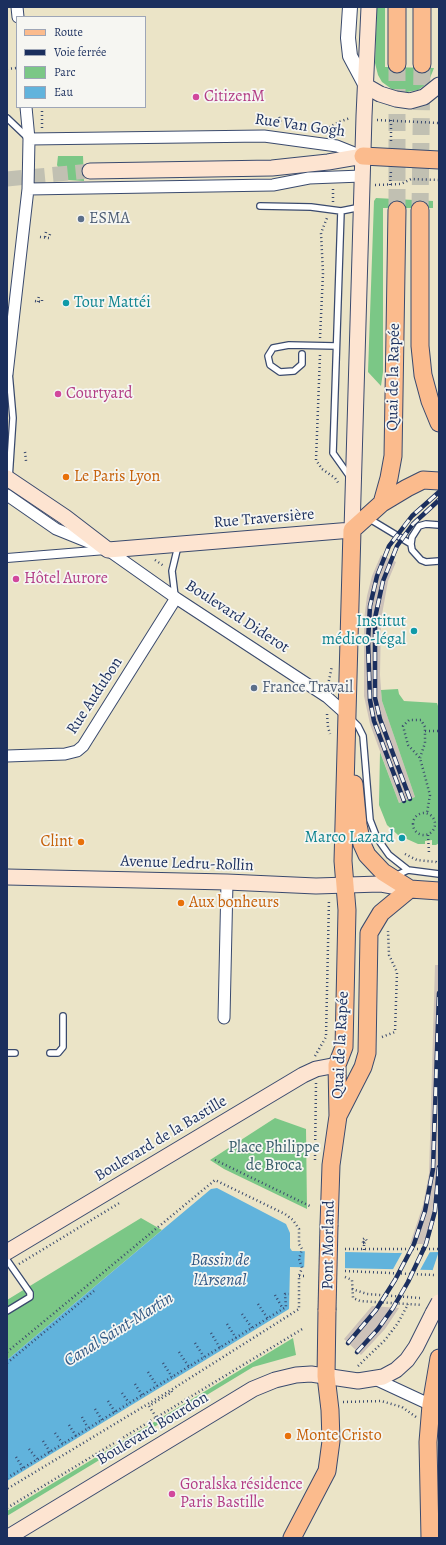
<!DOCTYPE html>
<html>
<head>
<meta charset="utf-8">
<style>
	body { margin:0 }
	#map { position:relative; width:446px; height:1545px; overflow:hidden; background:#ebe4c7; font-family:Alegreya,serif }
	canvas { display:block }
	.frame { position:absolute; inset:0; border:8px solid #1b2f5e; pointer-events:none }
	.legend { position:absolute; left:16px; top:16px; width:130px; height:92px; box-sizing:border-box; background:#f6f6f2; border:1px solid #9ea6b7; margin:0; padding:5px 7px; list-style:none; font-size:12px; color:#1b2f5e }
	.legend li { display:flex; align-items:center; gap:8px; height:20px }
	.legend b { width:20px; border:1px solid #9ea6b7 }
</style>
</head>
<body>
<div id="map">
<canvas width="446" height="1545"></canvas>
<div class="frame"></div>
<ul class="legend">
<li><b style="height:5px;background:#fbbb8d"></b>Route</li>
<li><b style="height:5px;background:#1b2f5e"></b>Voie ferrée</li>
<li><b style="height:11px;background:#7bc786"></b>Parc</li>
<li><b style="height:11px;background:#61b3dc"></b>Eau</li>
</ul>
</div>
<script>
const ctx = document.querySelector('canvas').getContext('2d');
ctx.lineJoin = 'round';
function fill(path, color) { ctx.fillStyle = color; ctx.fill(path, 'evenodd'); }
const shape = rows => new Path2D(rows.map(r => 'M' + r).join(''));
function stroke(path, color, width, dash) { ctx.strokeStyle = color; ctx.lineWidth = width; ctx.lineCap = dash ? 'butt' : 'round'; ctx.setLineDash(dash || []); ctx.stroke(path); }
function drawText(font, color, halo, rows, align = 'center') {
  ctx.font = font + ' Alegreya,serif'; ctx.lineWidth = 3.5; ctx.setLineDash([]); ctx.textBaseline = 'middle'; ctx.strokeStyle = halo; ctx.fillStyle = color; for (const [text, x, y, turn = 0] of rows) {
    ctx.save(); ctx.translate(x, y); ctx.rotate((+turn || 0) * Math.PI / 180); ctx.textAlign = isNaN(turn) ? turn : align; if (halo) ctx.strokeText(text, 0, 0); ctx.fillText(text, 0, 0); ctx.restore();
  }
}
fill(shape([
	[381,555,396,562,388,581,381,620,380,675,382,701,415,797,399,803,370,724,364,696,364,620,367,596,372,576],
	[435,965,439,965,439,1203,428,1244,410,1244,423,1205,429,1174],
	[372,1306,399,1308,385,1329,361,1355,344,1339]
]), '#cdc2b9');
fill(shape([
	[377,7,385,7,385,67,434,68,428,83,418,90,407,92,393,90,382,82,378,75,375,63],
	[58,156,83,156,84,181,68,180,62,176,57,165],
	[376,198,433,201,433,208,383,208,383,372,381,386,368,372,374,201],
	[398,689,399,694,404,701,437,703,439,709,439,843,436,845,432,845,432,840,425,841,425,844,418,844,398,835,387,825,379,805,380,752,399,803,415,797,382,701,381,690],
	[275,1118,306,1129,307,1209,224,1169,210,1160],
	[141,1218,162,1230,7,1360,7,1300],
	[293,1338,296,1355,253,1367,7,1516,7,1511]
]), '#7bc786');
fill(shape([
	[217,1188,286,1224,290,1233,290,1248,292,1251,396,1253,439,1252,439,1274,432,1270,290,1267,289,1309,7,1481,7,1360,211,1189]
]), '#61b3dc');
fill(shape([
	[305,1248,345,1250,345,1270,304,1270],
	[431,1250,419,1272,392,1271,403,1251],
	[439,1251,439,1276,432,1272]
]), '#ebe4c7');
stroke(shape([
	[7,179,90,171]
]), '#c1c0b2', 15, [15, 8]);
stroke(shape([
	[397,64,397,210],
	[420,210,422,64]
]), '#c1c0b2', 17, [17, 8]);
const service = shape([
	[7,118,28,138],
	[260,206,311,207,341,211,361,207],
	[341,211,333,453,350,477],
	[302,354,302,364,294,371,280,372,270,365,268,356,273,348,289,345,336,346],
	[9,372,13,418,9,479],
	[368,518,411,544],
	[439,525,426,524,419,526,412,537,411,544,412,550,421,560,426,562,439,561],
	[175,596,172,571,178,546],
	[350,718,358,726,363,736,370,820,377,838,389,855,408,870],
	[395,876,408,870,439,874],
	[7,1053,15,1053],
	[50,1053,58,1053,63,1047,63,1016],
	[7,1260,30,1293,30,1297,7,1311]
]);
const pedestrian = shape([
	[7,558,106,550]
]);
const minor = shape([
	[17,7,18,17],
	[29,139,264,136,337,146,362,156],
	[28,189,273,185,309,178,362,176],
	[7,374,28,189,29,139,26,107],
	[7,495,56,529,108,550,176,598,327,697,346,714],
	[7,756,65,754,77,751,83,746,176,598],
	[224,1018,227,882],
	[375,1379,431,1405]
]);
const tertiary = shape([
	[350,7,348,38,350,56,366,86]
]);
const secondary = shape([
	[366,86,380,94,396,99,410,101,424,97,439,85],
	[90,171,272,168,328,162,363,156],
	[7,478,65,517,108,550,352,530,364,116,369,7],
	[7,877,227,882,316,886,380,884,407,889],
	[7,1252,303,1075,316,1069,337,1065],
	[7,1538,253,1389,275,1380,296,1375,311,1374,358,1381,383,1377,396,1370,407,1360,416,1347,433,1313]
]);
const primary = shape([
	[397,7,397,64],
	[422,7,422,64],
	[363,156,439,160],
	[420,210,420,346,423,375,430,401,439,423],
	[382,503,389,478,393,456,397,210],
	[354,784,358,825,362,844,367,855,383,872,410,889],
	[339,1114,363,1067,367,1053,369,933,381,913,410,889,439,891],
	[329,1225,331,1165,338,1116,337,1065,344,1047,347,910,343,861,352,530,382,503,407,488,423,480,439,481],
	[292,1538,327,1471,331,1441,330,1410,326,1376,327,1310],
	[430,1538,428,1442,431,1405,439,1358]
]);
stroke(service, '#3a4a6e', 8);
stroke(pedestrian, '#3a4a6e', 10);
stroke(minor, '#3a4a6e', 13);
stroke(tertiary, '#3a4a6e', 16);
stroke(secondary, '#3a4a6e', 17);
stroke(primary, '#3a4a6e', 19);
stroke(shape([
	[7,69,17,68],
	[42,107,42,128],
	[279,117,281,123],
	[377,120,439,123],
	[391,120,391,144],
	[322,131,339,122,350,118],
	[375,185,401,184,411,179,439,180],
	[390,185,391,171],
	[333,189,333,202],
	[40,237,49,238,50,234],
	[45,237,46,232],
	[35,301,42,302,42,297],
	[38,302,39,295],
	[320,338,323,273,321,233,327,218],
	[320,355,316,460,322,469,335,478,339,484],
	[25,452,26,461],
	[155,560,164,566],
	[328,685,332,666],
	[327,714,328,727,330,734],
	[425,731,439,731],
	[420,758,425,743,425,727,421,720,409,720,403,726,408,745,420,758,430,795,427,813],
	'413 824a11 11 0 1 1 22 0a11 11 0 1 1-22 0Z',
	[428,835,429,853],
	[405,854,417,860,436,862,438,864],
	[382,1037,395,1032,397,972,389,955,388,931],
	[315,1056,326,1037,329,899],
	[215,1160,312,1207],
	[315,1160,316,1083],
	[345,1249,439,1249],
	[364,1250,364,1244,362,1240,365,1238,367,1241,364,1243],
	[19,1264,121,1202],
	[345,1271,434,1275],
	[299,1276,304,1276],
	[345,1277,352,1280,353,1298,360,1301,422,1305],
	[352,1289,367,1294,420,1298],
	[275,1295,283,1309],
	[258,1304,268,1319],
	[242,1314,252,1328],
	[227,1324,236,1338],
	[211,1333,220,1348],
	[195,1343,204,1357],
	[7,1352,215,1180,285,1214,293,1220,299,1229,299,1244,302,1249,299,1259,302,1268,299,1276,299,1309,171,1390,7,1489],
	[179,1352,189,1367],
	[7,1363,94,1291],
	[163,1363,172,1377],
	[358,1366,385,1340,398,1323,408,1304],
	[148,1372,157,1386],
	[135,1384,142,1395],
	[122,1393,129,1403],
	[108,1401,115,1412],
	[343,1402,381,1401,402,1407,416,1417],
	[95,1409,102,1420],
	[82,1417,88,1428],
	[156,1417,149,1406,172,1392,171,1390],
	[69,1425,76,1436],
	[55,1433,63,1444],
	[43,1441,50,1452],
	[29,1449,37,1459],
	[16,1457,23,1468],
	[7,1478,286,1307,285,1294,289,1294],
	[7,1508,304,1328]
]), '#3a4a6e', 2.5, [1, 3]);
stroke(service, '#fff', 5.5);
stroke(pedestrian, '#fff', 8);
stroke(minor, '#fff', 11);
stroke(tertiary, '#fff', 14);
stroke(secondary, '#fde4d1', 15);
stroke(primary, '#fbbb8d', 17);
const rail = shape([
	[410,799,380,719,375,698,375,618,383,581,397,546,413,524,439,500],
	[404,801,374,721,370,700,368,641,370,606,377,576,389,546,412,516,439,492],
	[348,1343,376,1310,395,1280,414,1244,425,1211,433,1169,439,993],
	[357,1352,378,1329,393,1308,408,1282,426,1244,435,1211,439,1167]
]);
stroke(rail, '#1b2f5e', 4.5);
stroke(rail, '#f6f6f2', 3, [9]);
const secondaryBridge = shape([
	[433,1313,439,1302]
]);
const primaryBridge = shape([
	[327,1310,329,1225]
]);
stroke(secondaryBridge, '#3a4a6e', 17, []);
stroke(primaryBridge, '#3a4a6e', 19, []);
stroke(shape([
	[363,1243,364,1243]
]), '#3a4a6e', 2.5, [1, 3]);
stroke(secondaryBridge, '#fde4d1', 15);
stroke(primaryBridge, '#fbbb8d', 17);
for (const [x, y, r, color] of [
	[196,97,4,"#d1479c"],
	[81,219,4,"#5c6f8a"],
	[66,303,4,"#0f9aa8"],
	[58,394,4,"#d1479c"],
	[66,477,4,"#e8710a"],
	[16,579,4,"#d1479c"],
	[414,631,4,"#0f9aa8"],
	[254,688,4,"#5c6f8a"],
	[402,838,4,"#0f9aa8"],
	[81,842,4,"#e8710a"],
	[181,903,4,"#e8710a"],
	[288,1436,4,"#e8710a"],
	[172,1494,4,"#d1479c"]
]) { const dot = new Path2D(); dot.arc(x, y, r, 0, 2 * Math.PI); ctx.fillStyle = color; ctx.fill(dot); stroke(dot, '#f6f6f2', 1.5); }
drawText('16px', '#b23c85', '#f6f6f2', [
	["CitizenM",204,97],
	["Courtyard",66,394],
	["Hôtel Aurore",24,579],
	["Goralska résidence",180,1485],
	["Paris Bastille",180,1503]
], 'left');
drawText('16px', '#1b2f5e', '#f6f6f2', [
	["Rue Van Gogh",300,126,8],
	["Quai de la Rapée",394,377,-89],
	["Rue Traversière",264,519,-5],
	["Boulevard Diderot",237,617,33],
	["Rue Audubon",95,696,-57],
	["Avenue Ledru-Rollin",187,864,2],
	["Quai de la Rapée",341,1045,-87],
	["Boulevard de la Bastille",161,1139,-31],
	["Pont Morland",329,1245,-89],
	["Boulevard Bourdon",153,1429,-31]
]);
drawText('16px', '#4e5e75', '#f6f6f2', [
	["ESMA",89,219],
	["France Travail",262,688]
], 'left');
drawText('16px', '#0d838f', '#f6f6f2', [
	["Tour Mattéi",74,303,"left"],
	["Institut",406,622],
	["médico-légal",406,640],
	["Marco Lazard",394,838]
], 'right');
drawText('16px', '#c56008', '#f6f6f2', [
	["Le Paris Lyon",74,477],
	["Clint",73,842,"right"],
	["Aux bonheurs",189,903],
	["Monte Cristo",296,1436]
], 'left');
drawText('16px', '#385d6a', '#f6f6f2', [
	["Place Philippe",274,1148],
	["de Broca",274,1166]
]);
drawText('italic 17px', '#305784', '#f6f6f2', [
	["Bassin de",220,1261],
	["l'Arsenal",220,1281],
	["Canal Saint-Martin",119,1330,-32]
]);
</script>
</body>
</html>
